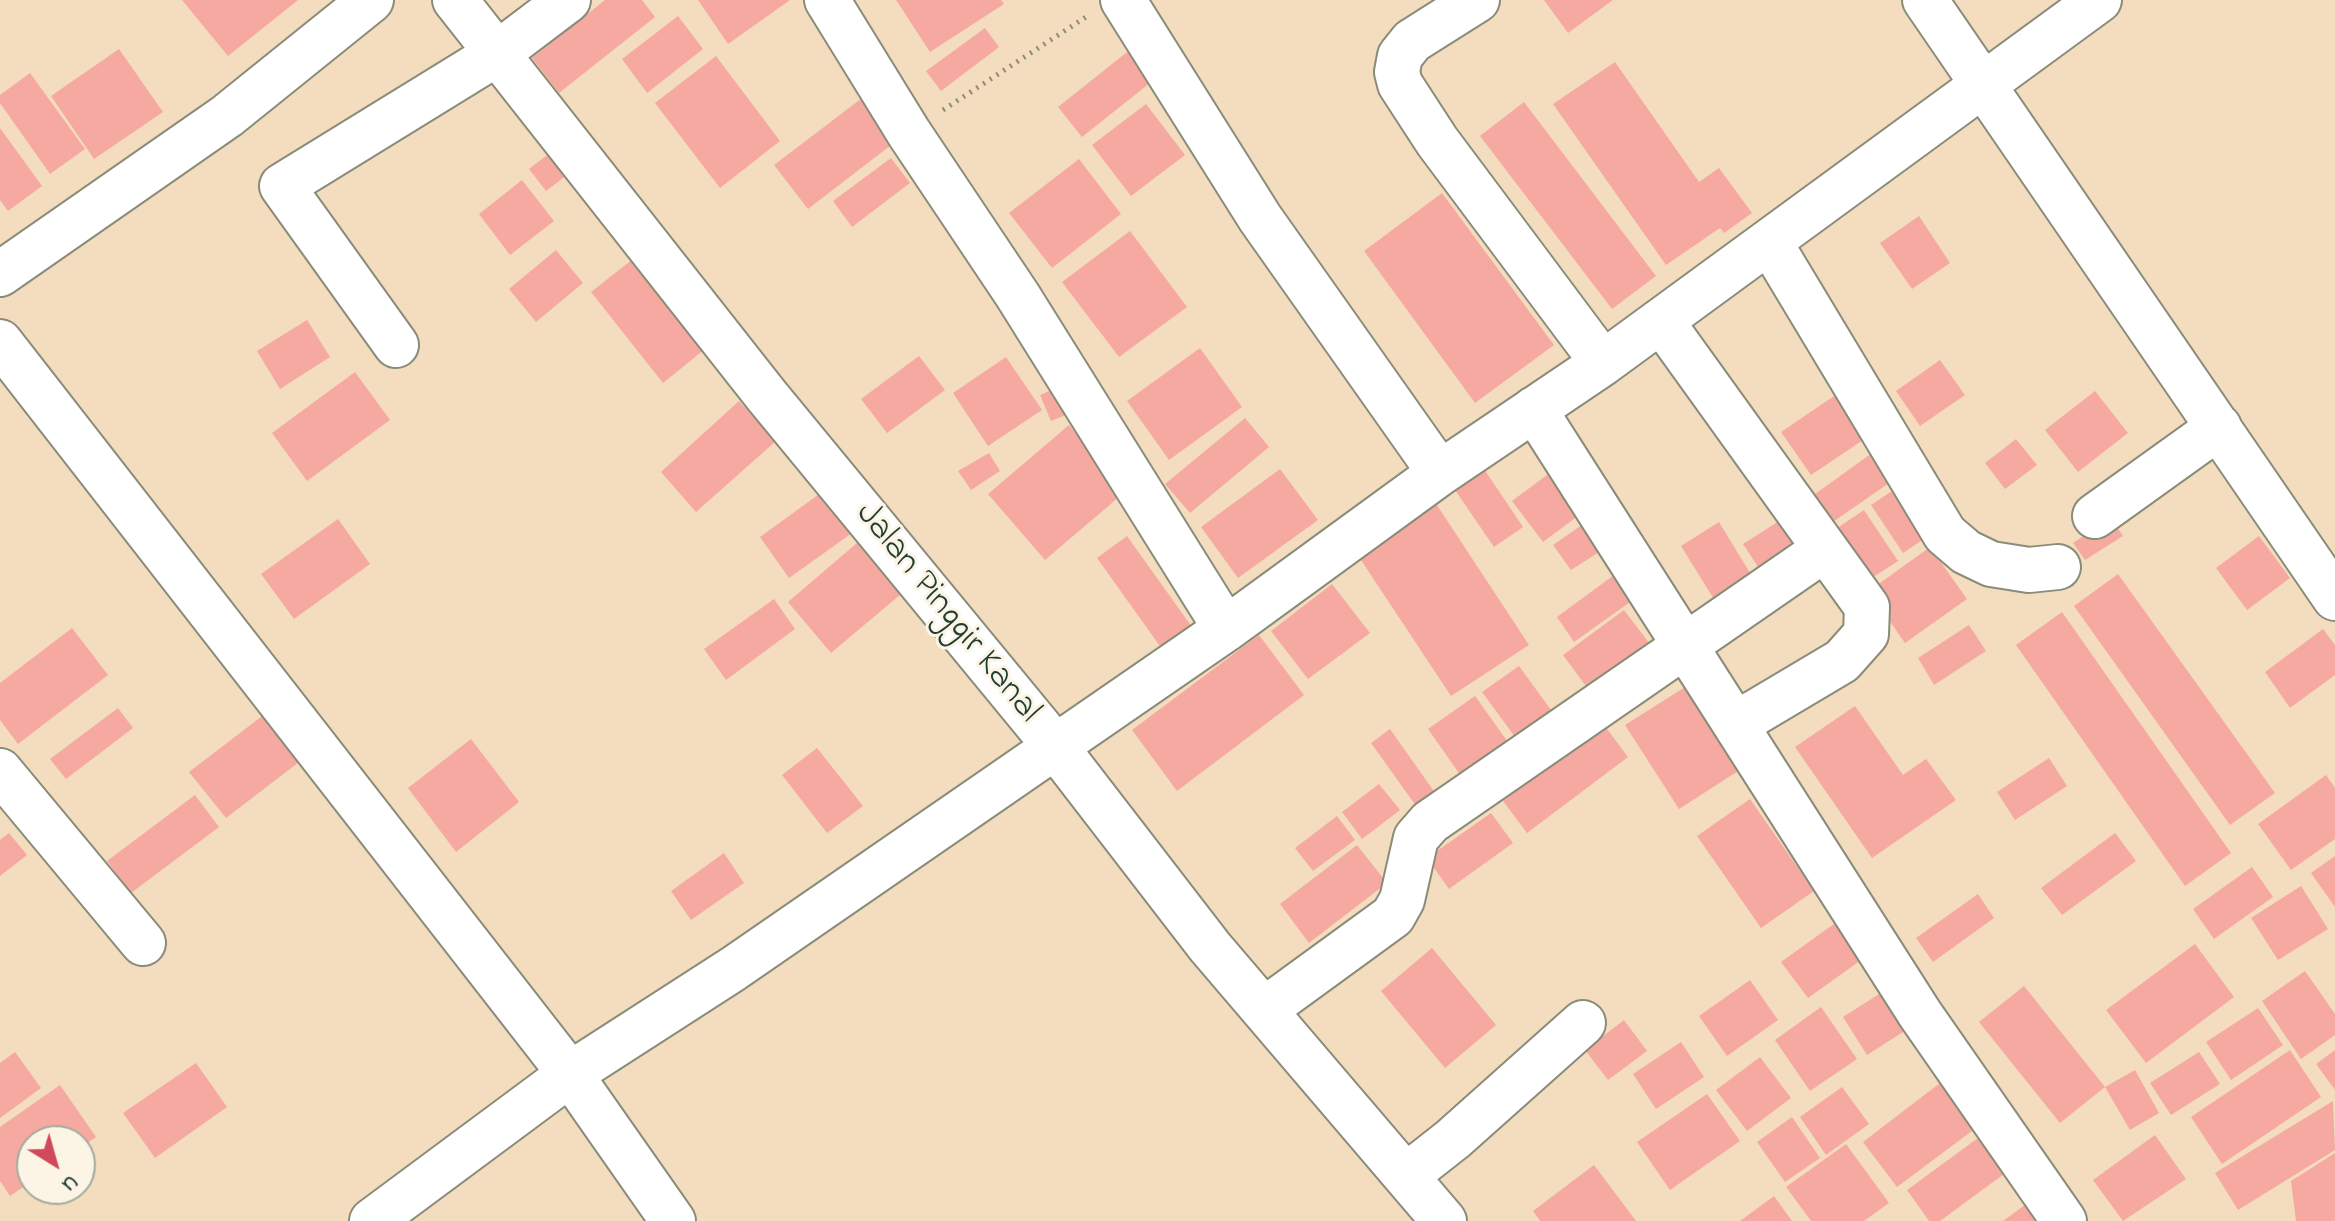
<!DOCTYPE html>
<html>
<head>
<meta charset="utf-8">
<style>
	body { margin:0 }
	#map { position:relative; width:2335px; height:1221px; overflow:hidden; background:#f4dcbf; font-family:"Indie Flower",sans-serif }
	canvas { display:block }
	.north { position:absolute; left:16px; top:1125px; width:80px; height:80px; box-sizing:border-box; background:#fcf5e5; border:2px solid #a4ab9e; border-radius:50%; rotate:143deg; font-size:22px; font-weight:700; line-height:32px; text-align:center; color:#1f3d34 }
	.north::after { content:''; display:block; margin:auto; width:28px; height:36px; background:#d1495b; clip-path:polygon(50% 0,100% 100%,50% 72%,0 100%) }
</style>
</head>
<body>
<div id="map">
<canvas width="2335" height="1221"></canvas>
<div class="north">U</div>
</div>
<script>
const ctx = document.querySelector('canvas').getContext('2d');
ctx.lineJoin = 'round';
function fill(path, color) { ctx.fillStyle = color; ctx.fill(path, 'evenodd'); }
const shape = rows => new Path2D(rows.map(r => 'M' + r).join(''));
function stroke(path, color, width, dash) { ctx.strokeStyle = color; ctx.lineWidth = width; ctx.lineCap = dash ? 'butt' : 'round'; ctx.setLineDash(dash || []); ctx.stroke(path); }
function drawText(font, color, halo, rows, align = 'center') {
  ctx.font = font + ' "Indie Flower",sans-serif'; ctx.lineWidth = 6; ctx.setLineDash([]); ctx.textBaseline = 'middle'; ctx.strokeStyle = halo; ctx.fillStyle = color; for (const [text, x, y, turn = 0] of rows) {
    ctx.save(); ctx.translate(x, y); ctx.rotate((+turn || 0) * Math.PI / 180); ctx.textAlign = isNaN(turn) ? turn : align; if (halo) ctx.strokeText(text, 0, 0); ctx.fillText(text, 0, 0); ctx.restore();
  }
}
fill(shape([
	[182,0,298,0,228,56],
	[605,0,642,0,655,17,559,93,532,58],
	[698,0,790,0,728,44],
	[896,0,1001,0,1004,4,930,52],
	[1544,0,1613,0,1568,33],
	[678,16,703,49,647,93,622,59],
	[985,28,999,47,941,91,926,71],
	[1136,45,1160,75,1082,137,1058,107],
	[119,49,163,112,94,159,51,96],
	[716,56,780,141,720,188,655,103],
	[1615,62,1699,182,1719,168,1752,213,1724,233,1720,228,1666,265,1553,104],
	[30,73,85,149,50,174,0,103,0,95],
	[866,95,899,139,808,209,774,165],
	[1524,102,1656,276,1612,309,1480,136],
	[1146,104,1185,155,1131,196,1092,145],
	[0,128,42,186,8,211,0,200],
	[563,143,580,165,546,191,529,169],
	[891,158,910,183,852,227,833,201],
	[1079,159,1121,214,1052,268,1009,213],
	[522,180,554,221,510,255,479,214],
	[1442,193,1554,345,1475,403,1364,251],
	[1919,216,1950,263,1912,289,1880,243],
	[1130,231,1187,307,1119,357,1062,282],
	[556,250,583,283,536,322,509,289],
	[633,259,705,349,663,383,591,292],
	[307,320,330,357,280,389,257,351],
	[1200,348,1242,407,1169,460,1127,401],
	[919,356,945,390,887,433,861,399],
	[1006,357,1042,410,988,446,953,393],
	[1940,360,1965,395,1920,426,1896,391],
	[355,372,390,420,307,481,272,433],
	[1064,385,1075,411,1051,421,1040,395],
	[1843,390,1872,434,1811,475,1781,432],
	[2095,391,2128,433,2078,472,2045,430],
	[739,401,776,441,696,512,661,472],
	[1245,418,1269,447,1190,513,1165,484],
	[1069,425,1126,491,1045,560,988,494],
	[2016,439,2037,465,2005,489,1985,463],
	[989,453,1000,471,971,490,958,471],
	[1872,453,1892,481,1830,524,1811,497],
	[1559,466,1590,507,1543,542,1512,501],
	[1280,469,1318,520,1238,578,1201,527],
	[1484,469,1523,527,1494,547,1455,490],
	[1904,483,1936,531,1903,553,1871,505],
	[822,492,852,533,789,578,760,537],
	[1431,496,1529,645,1451,696,1353,548],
	[1864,510,1898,561,1861,585,1827,535],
	[2111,518,2123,536,2085,560,2073,543],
	[338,519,370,564,294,619,261,574],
	[1589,520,1607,547,1571,570,1553,545],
	[1779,521,1802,557,1766,579,1743,544],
	[1719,522,1758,586,1720,609,1681,546],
	[1127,536,1192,627,1162,649,1097,558],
	[2259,536,2290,578,2247,610,2216,568],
	[864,537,907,589,831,653,788,602],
	[1930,547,1967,599,1905,643,1869,591],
	[2118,574,2275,793,2230,825,2074,606],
	[1614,575,1633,600,1574,642,1557,617],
	[1332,584,1370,633,1308,679,1271,631],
	[774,599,795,629,726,680,704,649],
	[1624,610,1659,656,1597,701,1563,655],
	[2062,612,2231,853,2185,886,2016,645],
	[1969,625,1986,651,1934,685,1918,658],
	[72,628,108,675,18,744,0,720,0,683],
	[2323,629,2335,645,2335,675,2290,708,2265,672],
	[1259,635,1304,695,1177,791,1132,730],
	[1519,666,1554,714,1518,741,1482,692],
	[1693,682,1746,766,1679,809,1625,725],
	[1475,696,1515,752,1468,786,1428,729],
	[1855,706,1903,775,1926,759,1956,800,1872,858,1795,747],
	[118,708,133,728,66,779,50,759],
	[270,710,307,756,226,818,189,772],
	[1604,725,1628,757,1527,833,1503,801],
	[1390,729,1438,797,1419,810,1371,743],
	[471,739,519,802,456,852,408,788],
	[817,748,863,806,827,833,782,775],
	[2049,758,2067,786,2015,820,1997,792],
	[2326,775,2335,788,2335,839,2291,870,2258,824],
	[1379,784,1400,810,1362,839,1342,812],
	[195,795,219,827,131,893,107,861],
	[1750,799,1814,891,1761,928,1697,836],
	[1491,813,1513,843,1449,889,1427,858],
	[1337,816,1355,840,1313,871,1295,848],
	[9,833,27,855,0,876,0,840],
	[2115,833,2136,861,2062,915,2041,888],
	[1357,845,1387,883,1309,943,1280,904],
	[724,853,744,883,691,920,671,891],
	[2335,856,2335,907,2311,873],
	[2252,867,2273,897,2214,939,2193,909],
	[2301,886,2328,929,2278,960,2251,918],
	[1978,894,1994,918,1933,962,1916,938],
	[1838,921,1864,958,1808,998,1781,962],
	[2195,944,2234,997,2146,1063,2106,1010],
	[1432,948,1496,1025,1445,1068,1381,991],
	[2305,971,2335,1014,2335,1035,2301,1059,2262,1001],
	[1750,980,1778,1020,1727,1056,1699,1016],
	[2024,986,2105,1087,2060,1123,1979,1022],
	[1887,989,1911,1027,1867,1055,1843,1017],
	[1821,1007,1857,1059,1810,1091,1775,1040],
	[2258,1008,2283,1045,2231,1080,2206,1042],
	[1624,1020,1647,1051,1608,1080,1585,1050],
	[1681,1042,1704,1077,1656,1109,1633,1074],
	[2290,1050,2321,1097,2222,1164,2191,1117],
	[2335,1050,2335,1090,2316,1064],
	[15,1052,41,1088,0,1118,0,1063],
	[2199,1052,2220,1084,2171,1115,2150,1083],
	[1760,1057,1791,1098,1747,1131,1716,1090],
	[196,1063,227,1107,155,1158,123,1113],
	[2135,1070,2159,1113,2130,1130,2105,1087],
	[1953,1073,1988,1119,1897,1187,1863,1142],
	[60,1085,96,1137,80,1148,80,1141,32,1141,32,1181,10,1196,0,1181,0,1127],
	[1842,1087,1869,1124,1826,1155,1800,1117],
	[1707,1094,1740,1141,1670,1190,1637,1142],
	[2333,1101,2335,1150,2238,1210,2215,1173],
	[1792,1117,1820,1158,1785,1182,1757,1142],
	[1993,1127,2019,1163,1940,1221,1929,1221,1907,1190],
	[2155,1135,2186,1179,2123,1221,2093,1180],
	[1846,1144,1889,1203,1864,1221,1811,1221,1786,1187],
	[2335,1153,2335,1221,2296,1221,2291,1181],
	[1594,1165,1636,1221,1540,1221,1533,1211],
	[1774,1196,1792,1221,1740,1221],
	[2029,1202,2044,1221,2003,1221]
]), '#f6a9a0');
const minor = shape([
	[455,0,766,395,1055,746,1210,947,1444,1221],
	[827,0,909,133,1018,296,1226,629],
	[1123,0,1260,218,1440,473],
	[1477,0,1412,41,1400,56,1397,72,1400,84,1437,141,1603,363],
	[1925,0,2335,598],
	[1770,243,1945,534,1966,552,1991,564,2029,570,2058,567],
	[0,274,227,116,371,0],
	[1662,322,1867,607,1866,634,1842,661,1736,724],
	[0,342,570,1074,673,1221],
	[396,345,282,186,498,53,568,0],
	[1534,409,1920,1014,2064,1221],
	[2095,516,2219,427],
	[0,771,143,943],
	[1264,1010,1393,916,1402,900,1416,838,1430,822,1825,549],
	[1406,1176,1453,1139,1583,1023],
	[372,1221,570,1074,733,969,1226,629,1440,473,1603,363,2099,0]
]);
stroke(minor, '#8a8c7a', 48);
stroke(shape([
	[943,110,1086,17]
]), '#8a8c7a', 5, [2, 6]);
stroke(minor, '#fff', 44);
drawText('36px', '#1f3d34', '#fcf5e5', [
	["Jalan Pinggir Kanal",946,614,51]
]);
</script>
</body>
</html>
